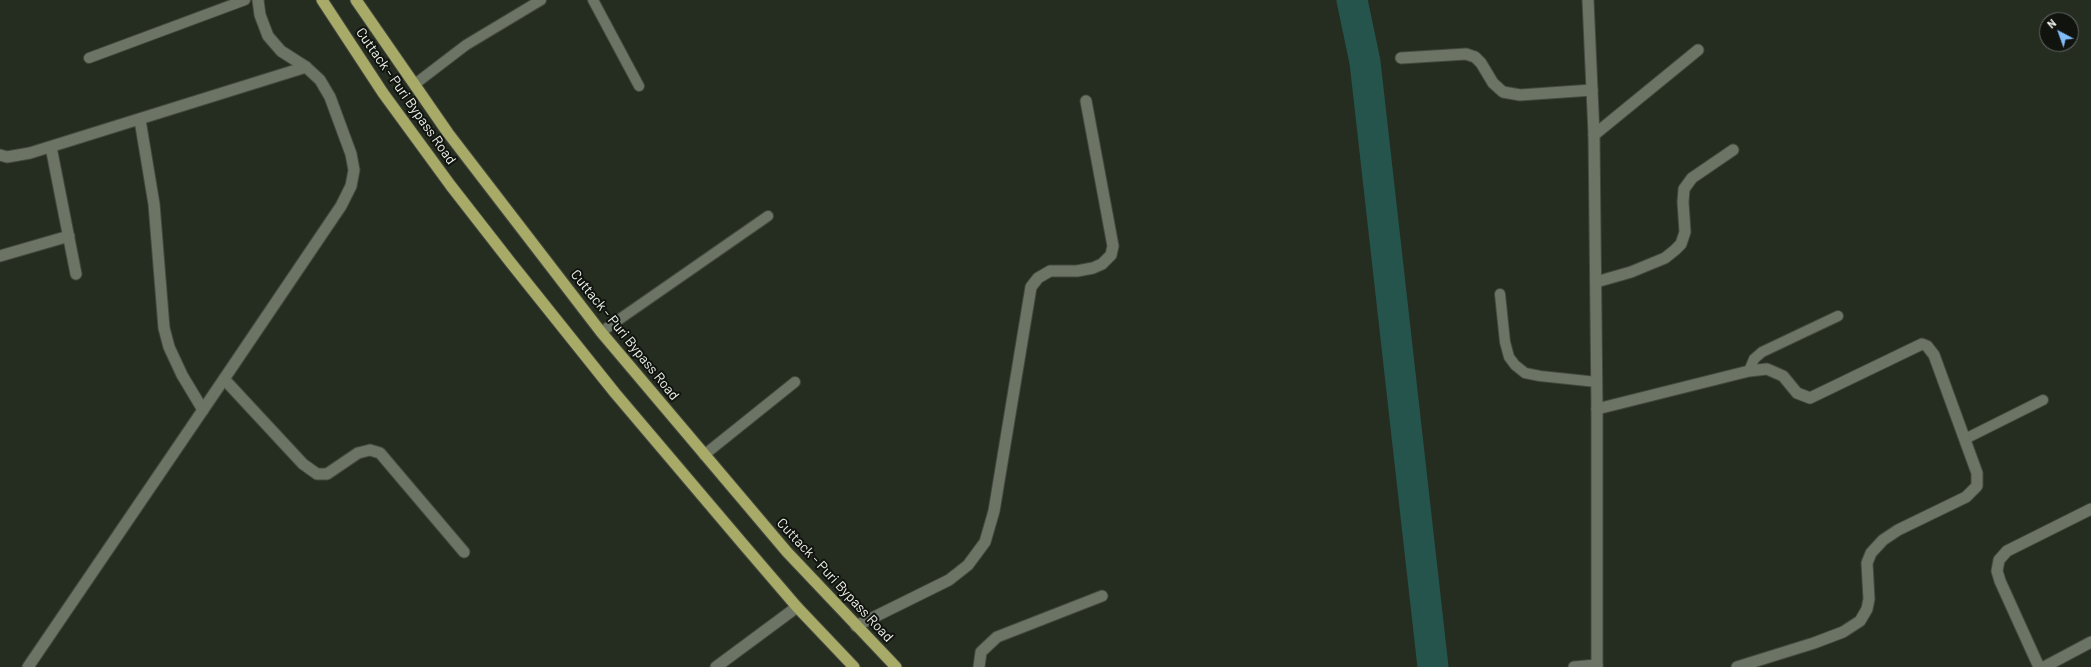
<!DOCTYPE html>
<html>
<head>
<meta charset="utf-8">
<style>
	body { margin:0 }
	#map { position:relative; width:2091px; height:667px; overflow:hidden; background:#252c20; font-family:Barlow,sans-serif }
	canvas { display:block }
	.north { position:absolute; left:2039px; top:12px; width:40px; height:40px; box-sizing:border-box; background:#10130e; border:1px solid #686c66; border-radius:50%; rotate:319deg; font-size:11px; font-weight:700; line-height:16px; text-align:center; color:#edf2ea }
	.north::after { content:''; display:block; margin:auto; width:14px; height:18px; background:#83bcfb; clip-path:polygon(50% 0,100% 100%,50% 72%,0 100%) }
</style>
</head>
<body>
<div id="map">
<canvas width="2091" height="667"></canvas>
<div class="north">N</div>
</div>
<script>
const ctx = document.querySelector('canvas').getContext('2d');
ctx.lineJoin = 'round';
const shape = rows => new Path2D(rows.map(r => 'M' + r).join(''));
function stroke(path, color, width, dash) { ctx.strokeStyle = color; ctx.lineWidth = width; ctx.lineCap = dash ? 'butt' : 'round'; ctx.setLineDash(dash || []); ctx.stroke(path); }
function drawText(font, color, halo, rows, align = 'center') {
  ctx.font = font + ' Barlow,sans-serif'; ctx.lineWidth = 4; ctx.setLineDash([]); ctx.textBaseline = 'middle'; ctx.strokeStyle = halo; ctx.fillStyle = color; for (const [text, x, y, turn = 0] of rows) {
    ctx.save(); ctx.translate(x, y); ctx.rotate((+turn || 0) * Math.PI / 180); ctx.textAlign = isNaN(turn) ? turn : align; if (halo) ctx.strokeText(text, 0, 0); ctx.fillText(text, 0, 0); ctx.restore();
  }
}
stroke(shape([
	[1352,0,1365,62,1433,667]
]), '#25544c', 31);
const service = shape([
	[593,0,639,86],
	[89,58,245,0],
	[415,84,466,45,541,0],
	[1500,294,1505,342,1509,357,1515,365,1525,373,1540,376,1597,382],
	[601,332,768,216],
	[1749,371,1754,359,1762,352,1838,316],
	[1965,439,2043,400],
	[704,455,795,382]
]);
const minor = shape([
	[1401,58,1466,54,1475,57,1481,63,1493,83,1503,92,1520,95,1592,90],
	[140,120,154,204,164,328,169,347,182,375,203,410],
	[1594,135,1698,50],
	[51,147,76,274],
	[0,155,7,157,30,153,306,67],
	[0,256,69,236],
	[1596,282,1631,272,1665,258,1675,250,1681,244,1685,232,1683,202,1684,189,1692,178,1733,150],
	[224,379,303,464,317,474,327,474,358,453,370,450,380,453,464,552],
	[1597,409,1749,371,1767,369,1783,376,1797,393,1810,398,1922,344,1927,346,1934,355,1977,473,1977,486,1966,497,1898,530,1883,540,1871,553,1867,563,1869,599,1867,609,1860,621,1843,632,1814,643,1737,667],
	[856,626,949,580,968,565,985,542,994,511,1031,287,1038,278,1050,271,1077,271,1093,268,1102,264,1111,255,1113,246,1086,101],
	[716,667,797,607],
	[979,667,981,652,997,637,1102,596],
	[1574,667,1597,665],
	[2039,667,2000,581,1997,571,1999,560,2007,551,2091,509],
	[2044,667,2091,642]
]);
const tertiary = shape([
	[1588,0,1594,135,1597,409,1597,667],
	[28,667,224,379,341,206,351,186,354,170,351,154,330,97,320,80,306,67,281,51,268,36,260,15,258,0]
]);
const trunk = shape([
	[322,0,383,93,451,186,511,263,615,393,743,544,797,607,854,667],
	[356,0,448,133,601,332,787,552,896,667]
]);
stroke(service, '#44493f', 12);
stroke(minor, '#44493f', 13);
stroke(tertiary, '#44493f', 13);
stroke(trunk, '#44493f', 13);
stroke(service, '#6c7466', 10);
stroke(minor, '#6c7466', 11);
stroke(tertiary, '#6c7466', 11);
stroke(trunk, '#a8aa68', 11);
drawText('14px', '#edf2ea', '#10130e', [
	["Cuttack - Puri Bypass Road",406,96,55],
	["Cuttack - Puri Bypass Road",625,335,51],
	["Cuttack - Puri Bypass Road",835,580,47]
]);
</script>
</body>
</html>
